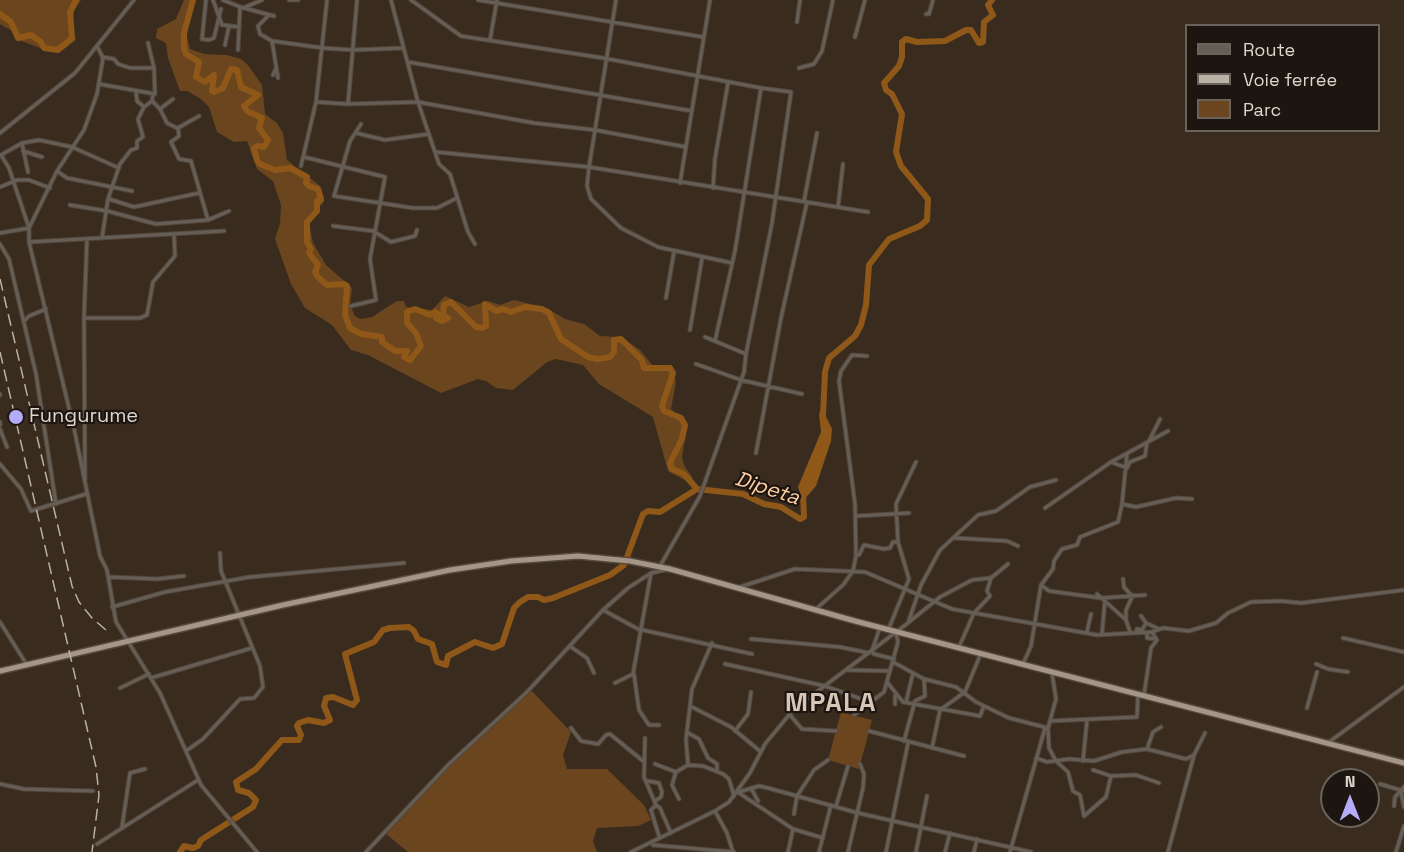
<!DOCTYPE html>
<html>
<head>
<meta charset="utf-8">
<style>
	body { margin:0 }
	#map { position:relative; width:1404px; height:852px; overflow:hidden; background:#392c1f; font-family:"Space Grotesk",sans-serif }
	canvas { display:block }
	.legend { position:absolute; left:1185px; top:24px; width:195px; height:108px; box-sizing:border-box; background:#1c1510; border:2px solid #6a635c; margin:0; padding:8px 10px; list-style:none; font-size:18px; color:#dfd7ce }
	.legend li { display:flex; align-items:center; gap:12px; height:30px }
	.legend b { width:30px; border:2px solid #6a635c }
	.north { position:absolute; left:1320px; top:768px; width:60px; height:60px; box-sizing:border-box; background:#1c1510; border:2px solid #6a635c; border-radius:50%; rotate:0deg; font-size:16px; font-weight:700; line-height:24px; text-align:center; color:#dfd7ce }
	.north::after { content:''; display:block; margin:auto; width:21px; height:27px; background:#b4acf9; clip-path:polygon(50% 0,100% 100%,50% 72%,0 100%) }
</style>
</head>
<body>
<div id="map">
<canvas width="1404" height="852"></canvas>
<ul class="legend">
<li><b style="height:8px;background:#655e57"></b>Route</li>
<li><b style="height:8px;background:#bab1a7"></b>Voie ferrée</li>
<li><b style="height:16px;background:#6a451d"></b>Parc</li>
</ul>
<div class="north">N</div>
</div>
<script>
const ctx = document.querySelector('canvas').getContext('2d');
ctx.lineJoin = 'round';
function fill(path, color) { ctx.fillStyle = color; ctx.fill(path, 'evenodd'); }
const shape = rows => new Path2D(rows.map(r => 'M' + r).join(''));
function stroke(path, color, width, dash) { ctx.strokeStyle = color; ctx.lineWidth = width; ctx.lineCap = dash ? 'butt' : 'round'; ctx.setLineDash(dash || []); ctx.stroke(path); }
function drawText(font, color, halo, rows, align = 'center') {
  ctx.font = font + ' "Space Grotesk",sans-serif'; ctx.lineWidth = 4.5; ctx.setLineDash([]); ctx.textBaseline = 'middle'; ctx.strokeStyle = halo; ctx.fillStyle = color; for (const [text, x, y, turn = 0] of rows) {
    ctx.save(); ctx.translate(x, y); ctx.rotate((+turn || 0) * Math.PI / 180); ctx.textAlign = isNaN(turn) ? turn : align; if (halo) ctx.strokeText(text, 0, 0); ctx.fillText(text, 0, 0); ctx.restore();
  }
}
fill(shape([
	[0,0,81,0,74,11,72,29,76,40,60,52,51,52,16,39,12,31,0,24],
	[184,0,195,0,186,33,190,49,204,54,226,55,241,59,248,65,262,85,265,114,277,123,283,133,287,160,320,186,324,197,322,205,319,206,319,213,309,222,313,243,326,265,352,288,350,305,355,316,360,319,372,317,397,301,404,301,406,307,432,310,445,296,469,307,488,301,500,305,514,300,547,308,565,319,584,324,600,336,621,337,640,350,653,366,672,367,676,382,671,409,687,424,682,458,685,467,693,478,686,481,668,471,653,417,599,384,583,365,556,359,547,362,513,390,496,388,486,381,478,379,441,393,368,355,351,350,332,325,305,308,291,284,275,239,280,224,281,205,273,181,257,169,247,141,234,142,217,132,209,107,201,99,187,91,180,91,168,58,166,43,156,38,157,29,176,19],
	[531,690,571,732,563,755,567,769,607,769,644,805,651,820,638,826,597,828,593,841,597,852,408,852,386,834,451,765],
	[841,712,872,720,859,769,828,760]
]), '#6a451d');
fill(shape([
	[822,408,832,429,831,441,816,486,803,501,798,487,821,432,819,414]
]), '#8f5818');
stroke(shape([
	[193,0,184,33,184,48,186,54,199,62,196,77,205,82,214,75,212,91,214,92,223,88,231,69,237,70,241,87,258,95,244,106,247,111,262,118,259,128,268,140,264,147,258,146,254,148,257,160,260,164,275,170,290,168,307,177,306,183,309,186,318,189,321,200,317,201,317,211,307,222,307,242,311,249,309,253,318,265,315,272,318,277,327,285,344,284,347,286,345,315,350,328,361,334,382,337,382,342,395,351,407,351,404,357,410,360,421,346,416,333,407,323,407,312,415,309,430,315,435,312,438,314,436,318,442,321,448,318,443,315,444,305,451,302,476,327,482,328,486,326,485,304,496,311,503,309,511,312,525,307,542,309,549,313,561,339,588,357,597,359,610,357,614,352,614,340,621,339,642,360,644,368,670,368,673,373,662,406,664,411,681,418,685,425,682,439,670,463,672,469,684,474,697,489,743,494,764,504,781,507,800,519,804,517,803,493],
	[0,14,11,22,18,38,31,35,41,42,44,48,58,50,72,38,70,12,76,0],
	[823,416,825,372,829,358,855,336,861,325,866,305,869,265,889,239,920,226,927,220,928,199,901,166,896,152,902,114,892,94,886,90,884,83,899,66,902,57,902,42,906,39,917,42,945,41,966,30,971,30,979,43,983,42,984,22,993,15,988,5,992,0],
	[180,852,184,846,193,848,198,846,201,840,253,807,256,800,249,793,238,790,236,782,256,769,282,740,299,740,301,735,297,726,299,723,308,720,324,723,330,720,324,706,326,698,333,697,353,705,357,700,345,654,374,642,383,630,390,628,409,627,414,631,418,639,432,644,437,662,446,665,448,656,475,642,493,648,502,644,514,608,520,602,528,597,538,597,544,600,553,598,610,575,624,565,643,514,648,511,660,512,697,489]
]), '#8f5818', 6);
const minor = shape([
	[206,0,202,39,209,40,214,38,221,9],
	[213,0,222,25],
	[223,0,243,8,262,0],
	[289,0,298,0],
	[391,0,418,102,439,164,450,174,468,232,475,244],
	[411,0,461,36,603,58,761,88,735,251,715,341],
	[478,0,703,37],
	[244,8,274,16],
	[926,14,929,14,933,0],
	[269,15,258,26,260,34,272,41,323,48],
	[797,22,800,0],
	[223,25,239,27],
	[855,37,865,0],
	[490,40,497,0],
	[272,41,278,78],
	[225,45,229,26],
	[98,48,103,58,97,94,84,130,57,171,29,228,29,242,75,433,100,556,107,570,116,622,160,693,201,785,257,852],
	[323,48,353,50,403,48],
	[238,50,240,8],
	[102,57,114,59,118,64,130,68,154,68],
	[408,62,692,111],
	[799,68,814,64,822,51,833,0],
	[273,75,276,68],
	[99,84,155,94,154,68,148,43],
	[173,99,160,109,167,123,177,128],
	[152,101,160,109],
	[316,102,348,104,418,102,534,123,595,130,616,0],
	[348,104,357,0],
	[144,107,152,101,153,95],
	[199,116,178,128,179,136,171,142,179,159,191,161,208,220,229,211],
	[361,124,350,141,334,196,413,208,437,208,457,198],
	[0,133,75,73,134,0],
	[356,133,385,140,429,134],
	[22,143,28,172],
	[686,147,595,130,589,167,868,212],
	[23,151,42,157],
	[436,152,589,167,587,186,591,199,621,228,658,247,732,263],
	[1,155,22,143,39,140,72,147,119,168],
	[304,157,385,177,370,259,376,300,351,306],
	[301,166,316,102,327,0],
	[57,171,67,178,132,191],
	[680,183,710,0],
	[0,187,17,180,29,180,50,188],
	[713,188,715,159,728,83],
	[109,199,134,207,199,193],
	[804,201,817,133],
	[70,205,107,211,156,224,208,220],
	[838,207,843,164],
	[333,226,373,231,391,242,415,236,417,230],
	[0,233,29,228,9,168,1,155],
	[102,238,108,199,120,164,131,150,137,148,137,141,143,137,138,119,144,107,137,101,136,91],
	[29,242,224,231],
	[0,244,9,259,36,374,56,504],
	[666,298,674,252],
	[84,318,87,239],
	[24,321,29,316,46,309],
	[690,330,702,258],
	[746,354,772,223,791,92,761,88],
	[696,364,741,380,802,394],
	[0,394,0,395],
	[0,422,0,425],
	[0,429,7,447],
	[1149,441,1160,419],
	[756,453,781,318,807,202],
	[1111,462,1127,468,1130,462,1145,456,1147,443],
	[0,464,21,489,31,511,86,494],
	[85,480,84,318,140,318,147,315,153,282,175,256,174,234],
	[1122,504,1127,454],
	[1045,508,1111,462,1168,431],
	[856,516,909,513],
	[955,538,1007,541,1018,546],
	[856,555,859,555,864,545,884,549,890,548,893,542,898,542],
	[660,566,700,496,744,372,746,354,705,337],
	[108,577,157,579,184,576],
	[1123,579,1124,587,1131,595],
	[1041,585,1049,591,1101,598,1145,595],
	[740,587,795,569,865,572,952,609,1097,635,1152,632,1163,628,1189,631,1216,623,1228,613,1251,602,1281,601,1301,603,1404,590],
	[1097,594,1126,620,1130,632],
	[112,607,165,592,250,577,404,563],
	[816,609,843,585,853,571,856,556,855,504,839,381,841,371,852,355,867,356],
	[603,610,638,629,752,654],
	[1141,616,1146,623,1159,629],
	[1126,620,1126,610,1133,595],
	[0,622,27,665],
	[909,622,940,597,972,580,990,578],
	[880,627,872,651,874,654,894,659],
	[889,628,909,579,898,542,896,504,916,462],
	[1087,632,1091,614],
	[1136,632,1137,629,1142,630,1146,623],
	[1147,632,1147,638,1156,639],
	[1102,634,1105,600],
	[1343,638,1404,652],
	[751,639,840,647,869,653],
	[712,643,692,689,690,706,731,727,761,752],
	[571,647,587,658,594,673],
	[959,647,974,613,990,596,987,591,991,578,1008,564],
	[893,662,924,679,956,687,976,702,1009,718,1048,728],
	[725,664,825,686,870,702],
	[1023,664,1031,646,1041,585,1053,569,1054,561,1062,549,1077,545,1080,537,1118,522,1122,504,1136,507,1176,498,1192,499],
	[1316,664,1328,669,1348,672],
	[847,670,890,671],
	[1052,673,1056,699,1048,728,1049,748,1056,761,1068,772,1073,791,1080,795,1084,816],
	[634,674,639,710,649,725,659,725],
	[151,678,252,648],
	[887,682,903,702,980,716,984,706],
	[615,683,633,674,651,573],
	[120,688,149,674],
	[1144,695,1151,648,1157,640,1152,632],
	[906,702,913,673],
	[895,704,895,696],
	[690,706,686,739,688,765,703,766,723,774,729,779,734,796],
	[1307,708,1317,672],
	[790,715,802,729,836,731],
	[854,715,884,692,898,642,896,633],
	[1050,721,1137,717,1138,695],
	[571,728,581,741,598,744,606,735,610,734,643,761],
	[735,731,748,714,751,692],
	[869,731,964,756],
	[688,733,699,739,708,758,717,764,717,771],
	[645,738,644,777,656,805,651,810,659,836],
	[904,741,915,701,925,696,924,679],
	[1329,742,1404,687],
	[932,748,940,710,965,692,981,653],
	[1147,749,1153,732,1161,727],
	[186,751,203,739,240,699,254,698,263,687,260,666,221,571,220,553],
	[1036,758,1047,762,1069,759,1094,761,1122,752,1147,749,1186,759,1194,755,1205,733],
	[1083,761,1087,720],
	[655,764,676,772,688,765],
	[1093,770,1111,776,1136,775,1159,783],
	[676,772,672,785,679,799],
	[648,781,659,783,662,792,661,797,655,801],
	[0,784,24,789,93,791],
	[1380,784,1404,791],
	[751,788,758,801],
	[739,792,759,786,768,788,858,813,1031,852],
	[1401,792,1404,807],
	[739,793,793,829,823,838],
	[656,805,660,808,671,833],
	[836,806,848,766],
	[1394,806,1395,797,1404,787],
	[715,811,727,833,733,852],
	[794,814,797,796,814,770,828,760],
	[1084,816,1106,797,1111,776],
	[122,827,130,773,145,769],
	[97,844,198,780],
	[653,845,734,852],
	[366,852,449,764,526,693,603,610,628,588,651,573,665,570],
	[631,852,715,811,729,802,750,773,765,744,794,709,908,623,921,585,940,550,978,515,996,511,1030,487,1056,480],
	[788,852,793,829],
	[819,852,831,805],
	[848,852,863,788,864,774,860,764],
	[886,852,908,743],
	[916,852,927,796],
	[945,852,950,833],
	[974,852,977,839],
	[1010,852,1045,728],
	[1168,852,1194,755],
	[1396,852,1404,826]
]);
const trunk = shape([
	[0,671,283,605,450,570,511,561,578,556,630,561,670,569,855,621,1404,763]
]);
stroke(minor, '#54473b', 5);
stroke(trunk, '#54473b', 8);
stroke(minor, '#655e57', 3);
stroke(trunk, '#a49586', 5);
stroke(shape([
	[0,279,72,586,79,602,92,618,106,630],
	[0,352,96,767,99,795,92,852]
]), '#bab1a7', 1.5, [12, 6]);
for (const [x, y, r, color] of [
	[16,417,8,"#b4acf9"]
]) { const dot = new Path2D(); dot.arc(x, y, r, 0, 2 * Math.PI); ctx.fillStyle = color; ctx.fill(dot); stroke(dot, '#1c1510', 2); }
drawText('20px', '#dfd7ce', '#1c1510', [
	["Fungurume",29,417]
], 'left');
drawText('italic 21px', '#fecda0', '#1c1510', [
	["Dipeta",767,489,18]
]);
ctx.letterSpacing = '1.5px';
drawText('bold 26px', '#d7c5b5', '#1c1510', [
	["MPALA",831,704]
]);
ctx.letterSpacing = '0px';
</script>
</body>
</html>
